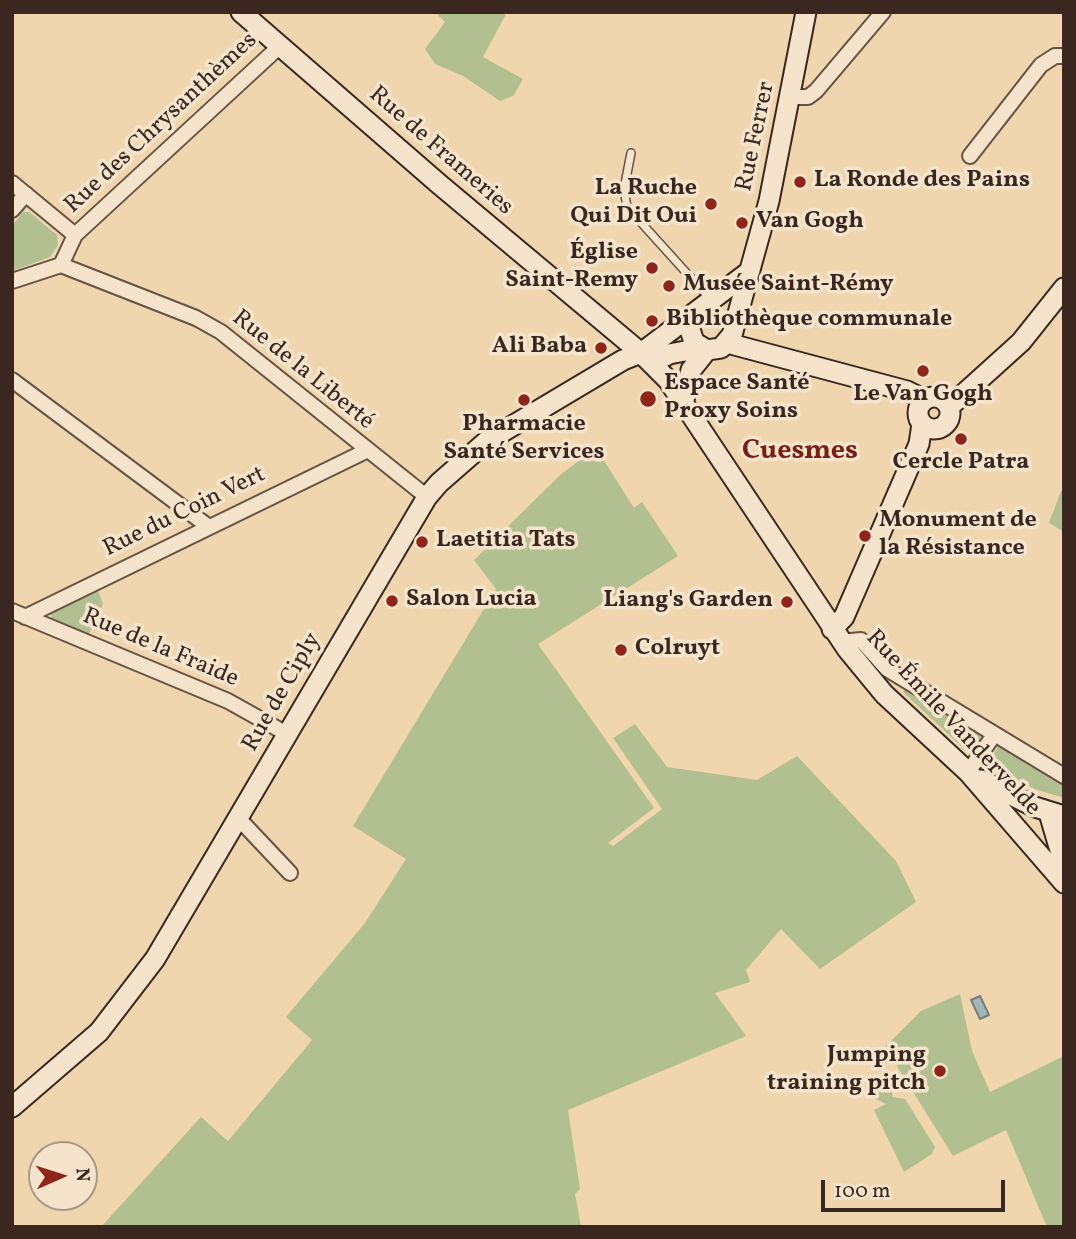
<!DOCTYPE html>
<html>
<head>
<meta charset="utf-8">
<style>
	body { margin:0 }
	#map { position:relative; width:1076px; height:1239px; overflow:hidden; background:#efd6af; font-family:Vollkorn,serif }
	canvas { display:block }
	.frame { position:absolute; inset:0; border:14px solid #3a2720; pointer-events:none }
	.north { position:absolute; left:28px; top:1141px; width:70px; height:70px; box-sizing:border-box; background:#f5e4cb; border:2px solid #aa9887; border-radius:50%; rotate:87deg; font-size:19px; font-weight:700; line-height:28px; text-align:center; color:#3a2720 }
	.north::after { content:''; display:block; margin:auto; width:24px; height:32px; background:#8f2418; clip-path:polygon(50% 0,100% 100%,50% 72%,0 100%) }
	.scale { position:absolute; left:821px; top:1180px; width:184px; height:32px; box-sizing:border-box; border:4px solid #3a2720; border-top:0; padding-left:9px; font-size:21px; line-height:24px; white-space:nowrap; color:#3a2720; -webkit-text-stroke:5px #f5e4cb; paint-order:stroke }
</style>
</head>
<body>
<div id="map">
<canvas width="1076" height="1239"></canvas>
<div class="frame"></div>
<div class="north">N</div>
<div class="scale">100 m</div>
</div>
<script>
const ctx = document.querySelector('canvas').getContext('2d');
ctx.lineJoin = 'round';
function fill(path, color) { ctx.fillStyle = color; ctx.fill(path, 'evenodd'); }
const shape = rows => new Path2D(rows.map(r => 'M' + r).join(''));
function stroke(path, color, width, dash) { ctx.strokeStyle = color; ctx.lineWidth = width; ctx.lineCap = dash ? 'butt' : 'round'; ctx.setLineDash(dash || []); ctx.stroke(path); }
function drawText(font, color, halo, rows, align = 'center') {
  ctx.font = font + ' Vollkorn,serif'; ctx.lineWidth = 7; ctx.setLineDash([]); ctx.textBaseline = 'middle'; ctx.strokeStyle = halo; ctx.fillStyle = color; for (const [text, x, y, turn = 0] of rows) {
    ctx.save(); ctx.translate(x, y); ctx.rotate((+turn || 0) * Math.PI / 180); ctx.textAlign = isNaN(turn) ? turn : align; if (halo) ctx.strokeText(text, 0, 0); ctx.fillText(text, 0, 0); ctx.restore();
  }
}
fill(shape([
	[435,12,507,12,483,57,523,79,513,96,500,101,463,76,435,64,425,49,445,22],
	[23,212,29,212,57,235,58,245,50,257,12,271,12,226],
	[596,448,634,508,642,502,678,556,538,644,654,808,608,843,613,846,662,809,613,738,635,724,667,767,757,780,797,756,896,861,916,902,820,969,781,929,746,970,750,982,715,993,746,1036,568,1110,580,1189,575,1194,581,1227,101,1227,201,1117,228,1141,312,1040,286,1017,365,923,406,859,353,826,496,589,474,560,560,475],
	[1061,491,1064,491,1064,532,1049,523],
	[97,588,103,604,89,634,52,619,50,610],
	[906,687,986,736,974,754,962,747,903,692],
	[999,745,1064,784,1064,798,1035,789,988,765],
	[960,994,972,1051,990,1092,1064,1056,1064,1227,1047,1227,1006,1130,953,1156,885,1047,921,1011],
	[885,1078,893,1085,892,1097,905,1099,935,1147,932,1154,904,1172,874,1110,886,1104,874,1098,871,1085,877,1079]
]), '#b2bf90');
const water = shape([
	[980,996,989,1015,980,1019,971,1000,980,996]
]);
fill(water, '#a0b6b7');
stroke(water, '#777d7b', 2);
const lane = shape([
	[631,153,624,189,627,207,711,300]
]);
const street = shape([
	[791,97,808,97,816,91,883,12],
	[970,156,1041,65,1055,56,1064,56],
	[12,183,75,235],
	[12,210,26,194],
	[61,265,196,318,221,332,427,497],
	[12,281,61,265,75,235,280,46],
	[12,380,209,527],
	[12,611,228,701,287,734],
	[25,617,366,451],
	[841,642,861,640,887,669,1064,776],
	[968,772,994,735],
	[239,819,290,873]
]);
const secondary = shape([
	[241,12,439,184,641,353,668,380,847,649,884,694,968,772,1064,883],
	[687,320,694,342,707,350,721,348,732,335,769,201,806,12],
	[727,343,907,391,925,400],
	[652,363,669,354,701,348],
	'918 413a16 16 0 1 1 32 0a16 16 0 1 1-32 0Z',
	[684,400,691,370,707,350],
	[949,407,1021,342,1064,288],
	[832,629,844,617,919,444,922,424],
	[981,780,1035,807,1064,816],
	[1049,813,1064,864],
	[12,1107,99,1032,155,959,427,497,439,483,487,441,623,360,641,353,750,271]
]);
stroke(lane, '#675344', 10);
stroke(street, '#675344', 18);
stroke(secondary, '#3a2720', 23);
stroke(lane, '#f5e4cb', 7);
stroke(street, '#f5e4cb', 14);
stroke(secondary, '#f5e4cb', 19);
for (const [x, y, r, color] of [
	[800,182,7,"#8f2418"],
	[711,204,7,"#8f2418"],
	[742,223,7,"#8f2418"],
	[652,268,7,"#8f2418"],
	[669,286,7,"#8f2418"],
	[652,321,7,"#8f2418"],
	[601,348,7,"#8f2418"],
	[923,371,7,"#8f2418"],
	[648,399,9,"#8f2418"],
	[524,400,7,"#8f2418"],
	[961,439,7,"#8f2418"],
	[865,536,7,"#8f2418"],
	[422,542,7,"#8f2418"],
	[392,601,7,"#8f2418"],
	[787,602,7,"#8f2418"],
	[621,650,7,"#8f2418"],
	[940,1071,7,"#8f2418"]
]) { const dot = new Path2D(); dot.arc(x, y, r, 0, 2 * Math.PI); ctx.fillStyle = color; ctx.fill(dot); stroke(dot, '#f5e4cb', 2.5); }
drawText('24px', '#3a2720', '#f5e4cb', [
	["Rue des Chrysanthèmes",162,124,-43],
	["Rue Ferrer",757,137,-78],
	["Rue de Frameries",440,152,41],
	["Rue de la Liberté",302,371,39],
	["Rue du Coin Vert",185,513,-26],
	["Rue de la Fraide",160,649,23],
	["Rue de Ciply",283,693,-60],
	["Rue Émile Vandervelde",952,724,47]
]);
drawText('bold 24px', '#3a2720', '#f5e4cb', [
	["La Ronde des Pains",814,182],
	["La Ruche",697,190,"right"],
	["Qui Dit Oui",697,218,"right"],
	["Van Gogh",756,223],
	["Église",638,254,"right"],
	["Saint-Remy",638,282,"right"],
	["Musée Saint-Rémy",683,286],
	["Bibliothèque communale",666,321],
	["Ali Baba",587,348,"right"],
	["Espace Santé",664,385],
	["Proxy Soins",664,413],
	["Le Van Gogh",923,396,"center"],
	["Pharmacie",524,426,"center"],
	["Santé Services",524,454,"center"],
	["Cercle Patra",961,464,"center"],
	["Monument de",879,522],
	["la Résistance",879,550],
	["Laetitia Tats",436,542],
	["Salon Lucia",406,601],
	["Liang's Garden",773,602,"right"],
	["Colruyt",635,650],
	["Jumping",926,1057,"right"],
	["training pitch",926,1085,"right"]
], 'left');
drawText('bold 28px', '#7a1f14', '#f5e4cb', [
	["Cuesmes",800,453]
]);
</script>
</body>
</html>
